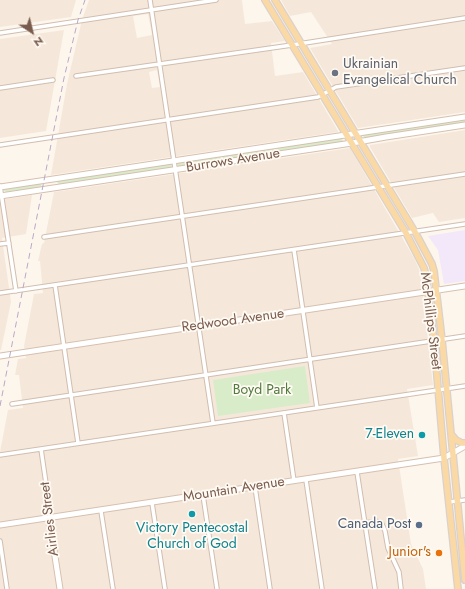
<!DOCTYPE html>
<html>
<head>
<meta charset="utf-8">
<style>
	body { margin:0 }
	#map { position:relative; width:465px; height:589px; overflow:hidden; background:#fdf6ec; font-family:Jost,sans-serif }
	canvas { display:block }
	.north { position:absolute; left:12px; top:12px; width:40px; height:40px; -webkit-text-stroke:3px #fffaf3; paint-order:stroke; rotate:145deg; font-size:11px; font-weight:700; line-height:16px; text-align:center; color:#7a5c4d }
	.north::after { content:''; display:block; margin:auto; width:14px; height:18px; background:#7a5c4d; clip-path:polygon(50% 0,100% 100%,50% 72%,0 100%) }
</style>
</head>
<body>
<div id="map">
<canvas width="465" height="589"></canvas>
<div class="north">N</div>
</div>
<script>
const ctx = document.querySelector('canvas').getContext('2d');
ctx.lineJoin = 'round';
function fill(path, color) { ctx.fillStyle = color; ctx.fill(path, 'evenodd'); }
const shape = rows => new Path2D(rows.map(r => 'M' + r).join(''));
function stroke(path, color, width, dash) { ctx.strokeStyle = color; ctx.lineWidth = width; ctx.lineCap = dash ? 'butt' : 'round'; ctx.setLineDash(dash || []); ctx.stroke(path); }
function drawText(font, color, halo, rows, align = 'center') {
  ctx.font = font + ' Jost,sans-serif'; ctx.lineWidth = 3.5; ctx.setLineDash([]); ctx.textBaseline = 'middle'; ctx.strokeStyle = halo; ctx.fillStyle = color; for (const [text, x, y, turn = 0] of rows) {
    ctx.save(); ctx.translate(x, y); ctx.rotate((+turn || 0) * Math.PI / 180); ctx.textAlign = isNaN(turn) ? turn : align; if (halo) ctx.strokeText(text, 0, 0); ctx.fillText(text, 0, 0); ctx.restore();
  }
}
fill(shape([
	[0,0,76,0,71,17,0,27],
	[89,0,242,0,245,24,272,21,285,41,271,43,275,76,303,72,338,131,338,132,51,175,67,84,82,20],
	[148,14,152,35,137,38,133,16],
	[157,70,160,87,152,88,149,72],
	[281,0,465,0,465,112,358,128,310,48,332,44,311,12,290,16],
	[64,30,46,131,0,138,0,39],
	[465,130,465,218,439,222,433,213,412,218,370,147,370,145],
	[350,148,414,258,419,269,422,286,433,385,407,389,418,456,398,459,411,544,423,569,426,589,0,589,0,452,8,410,23,408,19,375,15,375,18,359,26,358,24,346,34,294,43,293,40,261,38,261,42,244,44,243,54,192],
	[32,195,26,234,2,238,11,302,1,350,0,350,0,200]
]), '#f5e8da');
fill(shape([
	[465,230,465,281,444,284,438,250,428,236]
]), '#f3e8fa');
fill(shape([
	[465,119,465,122,365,138,363,136,363,135],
	[340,138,343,140,342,142,341,143,182,166,178,166,177,164,178,162],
	[171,163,172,166,170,168,59,184,57,182,57,181],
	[42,182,41,187,6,192,3,190,3,189],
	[305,366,310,403,218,416,213,380]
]), '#d8ecc9');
const street = shape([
	[150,0,213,423],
	[0,33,216,0],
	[76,76,292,45,465,18],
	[0,88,53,80],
	[0,145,318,97,336,87,465,68],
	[0,186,16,291],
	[44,237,465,174],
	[0,244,9,243],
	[294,250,317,408],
	[55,285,78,443],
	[0,293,465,224],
	[12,404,465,336],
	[284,413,294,481],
	[41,449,50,511,50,518],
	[0,455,465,386],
	[357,472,375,589],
	[306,480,322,589],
	[255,487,270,589],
	[203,495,217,589],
	[449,502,465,500],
	[152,503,165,589],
	[101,511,113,589],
	[366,523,376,521,382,524,385,531,388,548,399,572,401,589],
	[0,541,7,589]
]);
const secondary = shape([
	[0,187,465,117],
	[0,196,352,143,386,137,465,125],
	[0,356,465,286],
	[50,518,50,524,60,589],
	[0,525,444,458,465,446]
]);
const primary = shape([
	[265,0,406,233,424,268,426,276,434,341,444,458,458,589],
	[275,0,415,232,432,264,434,271,442,340,465,580],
	[451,434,456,440,462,443,465,443]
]);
stroke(street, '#d1beb0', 5.5);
stroke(secondary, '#d6c0b0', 7);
stroke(primary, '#dad1cd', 8);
stroke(street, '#fff', 3.5);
stroke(secondary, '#fff', 5);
stroke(primary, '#fbd9a5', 5.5);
stroke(shape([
	[0,406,64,78,78,20,85,0]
]), '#b9a8c9', 1, [6, 4]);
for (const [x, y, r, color] of [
	[335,73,4,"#6b7280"],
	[422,435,4,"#0f9aa8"],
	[192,514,4,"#0f9aa8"],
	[419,525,4,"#5c6f8a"],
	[439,553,4,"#e8710a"]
]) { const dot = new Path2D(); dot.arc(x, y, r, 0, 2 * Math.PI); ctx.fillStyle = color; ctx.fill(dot); stroke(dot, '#fffaf3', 1.5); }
drawText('14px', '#5b616d', '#fffaf3', [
	["Ukrainian",343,65],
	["Evangelical Church",343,81]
], 'left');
drawText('14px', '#7a5c4d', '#fffaf3', [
	["Burrows Avenue",233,161,-9],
	["Redwood Avenue",233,321,-8],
	["McPhillips Street",430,321,83],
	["Mountain Avenue",234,490,-9],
	["Airlies Street",50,519,-97]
]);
drawText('14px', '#537a41', '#fffaf3', [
	["Boyd Park",262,391]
]);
drawText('14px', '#0d838f', '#fffaf3', [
	["7-Eleven",414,435],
	["Victory Pentecostal",192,529,"center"],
	["Church of God",192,545,"center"]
], 'right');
drawText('14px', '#4e5e75', '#fffaf3', [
	["Canada Post",411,525]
], 'right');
drawText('14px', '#c56008', '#fffaf3', [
	["Junior's",431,553]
], 'right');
</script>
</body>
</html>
